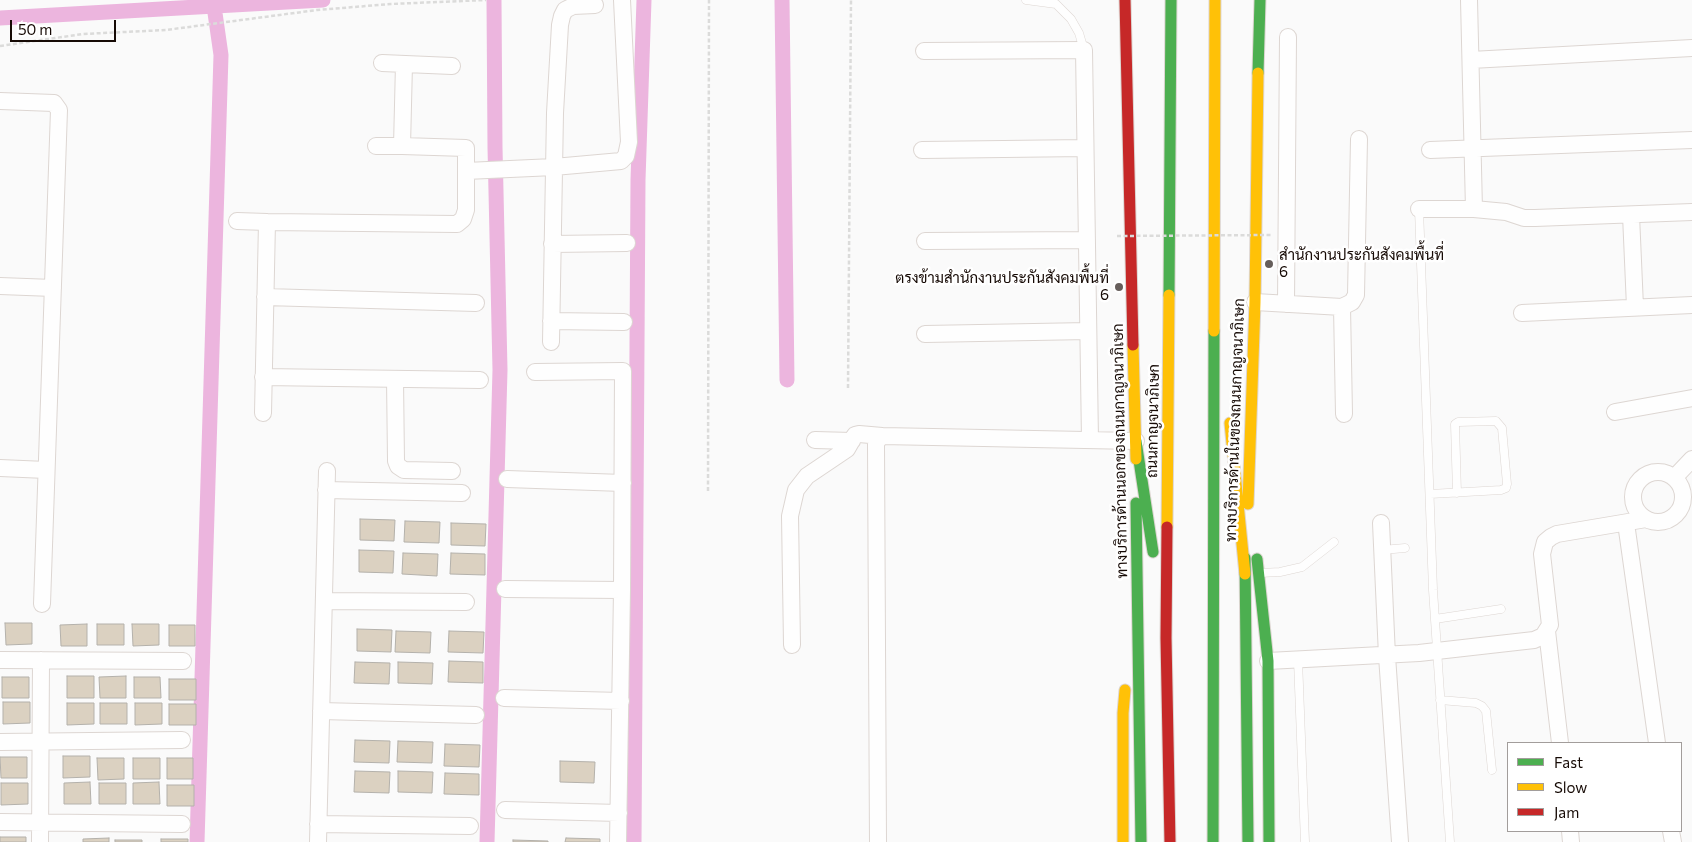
<!DOCTYPE html>
<html>
<head>
<meta charset="utf-8">
<style>
	body { margin:0 }
	#map { position:relative; width:1692px; height:842px; overflow:hidden; background:#fafafa; font-family:Commissioner,sans-serif }
	canvas { display:block }
	.legend { position:absolute; left:1507px; top:742px; width:175px; height:90px; box-sizing:border-box; background:#fff; border:1px solid #a29d9b; margin:0; padding:6px 9px; list-style:none; font-size:15px; color:#160a05 }
	.legend li { display:flex; align-items:center; gap:10px; height:25px }
	.legend b { width:25px; border:1px solid #a29d9b }
	.scale { position:absolute; left:10px; top:20px; width:106px; height:22px; box-sizing:border-box; border:2px solid #160a05; border-top:0; padding-left:6px; font-size:15px; line-height:18px; white-space:nowrap; color:#160a05; -webkit-text-stroke:4px #fff; paint-order:stroke }
</style>
</head>
<body>
<div id="map">
<canvas width="1692" height="842"></canvas>
<ul class="legend">
<li><b style="height:6px;background:#4caf50"></b>Fast</li>
<li><b style="height:6px;background:#ffc107"></b>Slow</li>
<li><b style="height:6px;background:#c62828"></b>Jam</li>
</ul>
<div class="scale">50 m</div>
</div>
<script>
const ctx = document.querySelector('canvas').getContext('2d');
ctx.lineJoin = 'round';
const shape = rows => new Path2D(rows.map(r => 'M' + r).join(''));
function stroke(path, color, width, dash) { ctx.strokeStyle = color; ctx.lineWidth = width; ctx.lineCap = dash ? 'butt' : 'round'; ctx.setLineDash(dash || []); ctx.stroke(path); }
function fill(path, color) { ctx.fillStyle = color; ctx.fill(path, 'evenodd'); }
function drawText(font, color, halo, rows, align = 'center') {
  ctx.font = font + ' Commissioner,Sarabun,sans-serif'; ctx.lineWidth = 5; ctx.setLineDash([]); ctx.textBaseline = 'middle'; ctx.strokeStyle = halo; ctx.fillStyle = color; for (const [text, x, y, turn = 0] of rows) {
    ctx.save(); ctx.translate(x, y); ctx.rotate((+turn || 0) * Math.PI / 180); ctx.textAlign = isNaN(turn) ? turn : align; if (halo) ctx.strokeText(text, 0, 0); ctx.fillText(text, 0, 0); ctx.restore();
  }
}
stroke(shape([
	[782,0,787,380],
	[0,18,323,0],
	[197,842,221,55,214,6],
	[487,842,500,370,495,147,494,0],
	[634,842,638,180,644,0]
]), '#ecb5de', 15);
const building = shape([
	[360,519,395,520,394,541,360,540,360,519],
	[405,521,440,522,439,543,404,542,405,521],
	[451,523,486,524,485,546,451,545,451,523],
	[359,550,394,551,393,573,359,572,359,550],
	[403,553,438,554,437,576,402,574,403,553],
	[451,553,485,554,485,575,450,574,451,553],
	[5,623,32,623,32,644,6,645,5,623],
	[87,624,87,646,61,646,60,625,87,624],
	[97,624,124,624,124,645,97,645,97,624],
	[132,624,159,624,159,645,133,646,132,624],
	[169,625,195,625,195,646,169,646,169,625],
	[357,629,392,630,391,652,357,651,357,629],
	[396,631,431,632,430,653,395,652,396,631],
	[449,631,484,632,483,653,448,652,449,631],
	[449,661,483,662,483,683,448,682,449,661],
	[355,662,390,663,389,684,354,683,355,662],
	[398,662,433,663,432,684,398,683,398,662],
	[67,676,94,676,94,698,67,698,67,676],
	[126,676,126,698,100,698,99,677,126,676],
	[2,677,29,677,29,698,2,698,2,677],
	[134,677,160,677,161,698,134,698,134,677],
	[169,679,196,679,196,700,169,700,169,679],
	[3,702,30,702,30,723,3,724,3,702],
	[67,703,94,703,94,724,67,725,67,703],
	[100,703,127,703,127,724,100,724,100,703],
	[135,703,162,703,162,724,135,725,135,703],
	[169,704,196,704,196,725,169,725,169,704],
	[355,740,390,741,389,763,354,762,355,740],
	[398,741,433,742,432,763,397,762,398,741],
	[445,744,480,745,479,767,444,766,445,744],
	[63,756,90,756,90,777,63,778,63,756],
	[0,757,27,757,27,778,1,778,0,757],
	[97,758,124,758,124,779,98,780,97,758],
	[133,758,160,758,160,779,133,779,133,758],
	[167,758,193,758,193,779,167,779,167,758],
	[560,761,595,762,594,783,560,782,560,761],
	[355,771,390,772,389,793,354,792,355,771],
	[398,771,433,772,432,793,398,792,398,771],
	[445,773,479,774,479,795,444,794,445,773],
	[90,782,91,804,64,804,64,783,90,782],
	[159,782,160,804,133,804,133,783,159,782],
	[1,783,28,783,28,804,1,805,1,783],
	[99,783,126,783,126,804,99,804,99,783],
	[167,785,194,785,194,806,167,806,167,785],
	[0,837,26,837,26,842,0,842,0,837],
	[109,838,109,842,83,842,83,839,109,838],
	[566,838,600,839,600,842,565,842,566,838],
	[161,839,188,839,188,842,161,842,161,839],
	[115,840,142,840,142,842,115,842,115,840],
	[513,840,548,841,548,842,513,842,513,840]
]);
fill(building, '#dbd1c1');
stroke(building, '#b4b1ab', 1);
const lane = shape([
	[1026,0,1056,4,1071,19,1079,33,1084,50],
	[1419,209,1433,590,1450,842],
	[1430,494,1501,490,1506,488,1507,484,1502,428,1496,421,1458,422,1455,424,1457,493],
	[1382,550,1405,548],
	[1260,573,1280,572,1302,567,1334,542],
	[1435,619,1501,609],
	[1298,660,1305,842],
	[1440,700,1476,703,1482,706,1486,711,1492,770]
]);
const street = shape([
	[1469,0,1474,209],
	[924,51,1084,50,1090,440],
	[1471,60,1692,48],
	[382,63,452,66],
	[404,64,402,146,466,148,466,171,554,167,621,161,626,156,629,142,622,0],
	[0,101,54,103,59,110,42,604],
	[376,146,402,146],
	[922,150,1085,148],
	[1430,150,1692,140],
	[1419,209,1474,209,1506,212,1524,218,1535,218,1692,212],
	[1631,215,1635,307],
	[237,221,267,222],
	[925,241,1087,240],
	[552,244,627,243],
	[0,286,53,288],
	[265,297,476,303],
	[1255,302,1342,307,1352,302,1356,295,1359,139],
	[1286,304,1288,37],
	[1342,307,1344,414],
	[1522,313,1692,305],
	[551,321,624,322],
	[925,334,1088,331],
	[551,342,555,113,560,25,562,16,565,10,573,6,595,5],
	[535,372,623,371,622,590,618,842],
	[263,377,480,380],
	[395,379,396,461,398,466,404,470,452,471],
	[1615,412,1692,398],
	[263,413,267,222,457,224,463,219,466,210,466,171],
	[815,440,852,441],
	[0,468,46,470],
	'1633 497a25 25 0 1 1 50 0a25 25 0 1 1-50 0Z',
	[1674,478,1692,459],
	[507,479,623,483],
	[326,490,462,493],
	[1381,523,1387,656,1400,842],
	[1626,523,1657,743],
	[505,589,622,590],
	[324,601,466,602],
	[1547,631,1560,743],
	[792,645,790,516,796,490,807,476,847,449,855,435,859,434,882,436],
	[0,660,183,661],
	[1268,661,1419,653,1534,640,1543,636,1550,625,1542,554,1545,542,1551,537,1557,534,1646,519],
	[504,698,621,701],
	[321,711,476,715],
	[0,742,182,740],
	[505,810,619,813],
	[0,822,182,824],
	[318,824,470,826],
	[1570,831,1571,842],
	[1671,831,1673,842],
	[40,842,41,660],
	[318,842,327,471],
	[878,842,876,444,878,440,882,436,1136,441]
]);
const fast = shape([
	[1258,73,1260,0],
	[1169,295,1171,0],
	[1136,441,1153,552],
	[1136,503,1141,842],
	[1245,558,1248,842],
	[1257,559,1268,661,1269,842],
	[1213,842,1214,331]
]);
const slow = shape([
	[1214,331,1215,0],
	[1133,345,1136,459],
	[1230,423,1245,574],
	[1248,504,1255,302,1258,73],
	[1167,527,1169,295],
	[1123,842,1123,713,1125,690]
]);
const jam = shape([
	[1125,0,1133,345],
	[1167,527,1166,638,1170,842]
]);
stroke(lane, '#ddd6d2', 9);
stroke(street, '#ddd6d2', 18);
stroke(fast, '#ddd6d2', 13);
stroke(slow, '#ddd6d2', 13);
stroke(jam, '#ddd6d2', 13);
stroke(shape([
	[0,46,83,34,166,30,317,10,391,4,486,0],
	[848,388,851,0],
	[708,491,709,0]
]), '#dbdbda', 2.5, [4, 2.5]);
stroke(lane, '#fefefe', 8);
stroke(street, '#fefefe', 16);
stroke(fast, '#4caf50', 11);
stroke(slow, '#ffc107', 11);
stroke(jam, '#c62828', 11);
stroke(shape([
	[1117,236,1271,235]
]), '#dbdbda', 2.5, [4, 2.5]);
for (const [x, y, r, color] of [
	[1269,264,5,"#665e5b"],
	[1119,287,5,"#665e5b"]
]) { const dot = new Path2D(); dot.arc(x, y, r, 0, 2 * Math.PI); ctx.fillStyle = color; ctx.fill(dot); stroke(dot, '#fff', 2); }
drawText('15px', '#160a05', '#fff', [
	["สำนักงานประกันสังคมพื้นที่",1279,255],
	["6",1279,272],
	["ตรงข้ามสำนักงานประกันสังคมพื้นที่",1109,278,"right"],
	["6",1109,295,"right"]
], 'left');
drawText('15px', '#160a05', '#fff', [
	["ทางบริการด้านในของถนนกาญจนาภิเษก",1235,420,-88],
	["ถนนกาญจนาภิเษก",1153,421,-89],
	["ทางบริการด้านนอกของถนนกาญจนาภิเษก",1120,451,-91]
]);
</script>
</body>
</html>
